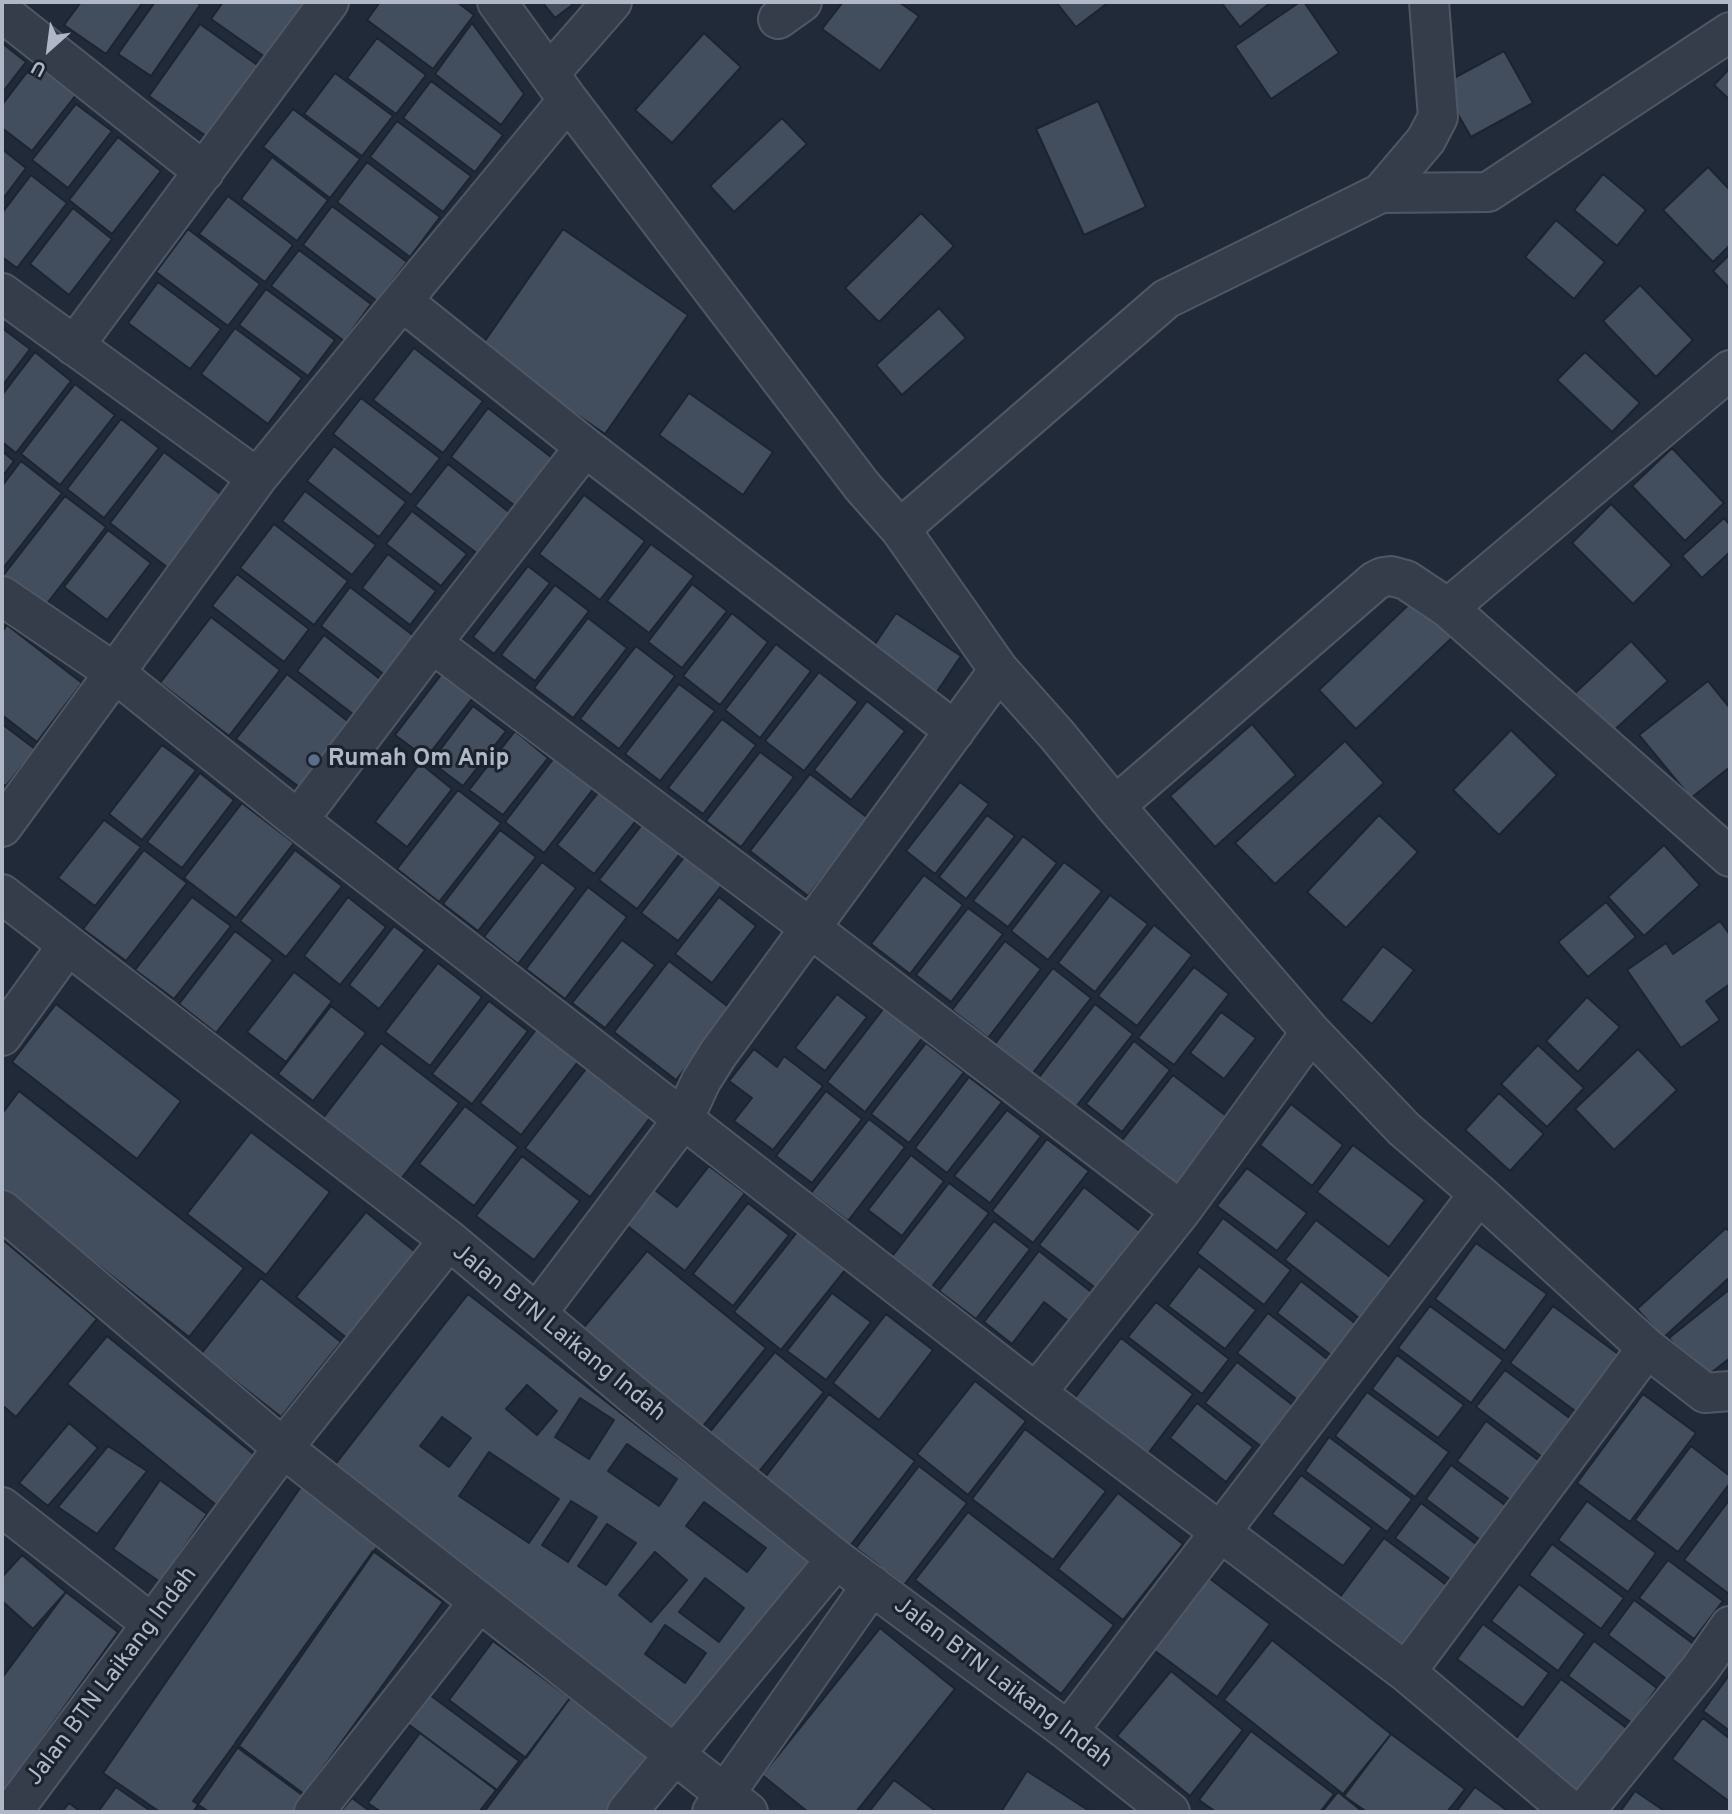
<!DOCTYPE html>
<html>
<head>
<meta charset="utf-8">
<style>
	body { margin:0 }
	#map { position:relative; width:1732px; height:1814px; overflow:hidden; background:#212a39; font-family:Overpass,sans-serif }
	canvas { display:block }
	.frame { position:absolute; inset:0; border:4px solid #b0b7c6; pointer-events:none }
	.north { position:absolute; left:14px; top:14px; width:70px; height:70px; -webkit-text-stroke:5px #1a222e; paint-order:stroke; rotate:208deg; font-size:19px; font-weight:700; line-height:28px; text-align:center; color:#b0b7c6 }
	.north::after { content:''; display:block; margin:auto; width:24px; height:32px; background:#b0b7c6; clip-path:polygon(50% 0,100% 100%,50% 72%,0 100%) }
</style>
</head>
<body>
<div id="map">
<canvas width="1732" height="1814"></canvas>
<div class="frame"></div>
<div class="north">U</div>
</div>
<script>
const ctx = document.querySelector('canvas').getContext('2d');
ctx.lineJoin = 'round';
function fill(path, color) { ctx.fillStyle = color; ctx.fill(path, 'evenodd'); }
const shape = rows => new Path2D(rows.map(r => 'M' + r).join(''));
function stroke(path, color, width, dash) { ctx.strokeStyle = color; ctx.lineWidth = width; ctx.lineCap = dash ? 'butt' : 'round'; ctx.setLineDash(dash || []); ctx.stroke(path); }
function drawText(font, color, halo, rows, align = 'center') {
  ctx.font = font + ' Overpass,sans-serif'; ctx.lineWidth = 6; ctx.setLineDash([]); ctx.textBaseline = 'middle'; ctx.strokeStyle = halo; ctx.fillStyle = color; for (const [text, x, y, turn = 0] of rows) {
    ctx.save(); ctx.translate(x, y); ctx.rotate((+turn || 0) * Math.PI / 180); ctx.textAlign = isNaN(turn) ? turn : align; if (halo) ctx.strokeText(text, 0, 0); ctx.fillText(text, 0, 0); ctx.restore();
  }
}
const building = shape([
	[81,2,143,2,106,54,64,25,81,2],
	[155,2,196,2,200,5,151,76,118,54,155,2],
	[223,2,319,2,275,64,211,19,223,2],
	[380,2,457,2,474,15,433,69,367,20,380,2],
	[542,2,576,2,555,18,542,2],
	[843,2,899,2,919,16,880,71,822,29,843,2],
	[1056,2,1109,2,1076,27,1056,2],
	[1221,2,1268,2,1270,3,1240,27,1221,2],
	[1300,2,1304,2,1339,53,1271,99,1235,46,1300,2],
	[472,23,524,94,501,125,435,74,472,23],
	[200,24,267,72,216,143,149,96,200,24],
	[704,33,741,67,672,143,635,110,704,33],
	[377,38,426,75,396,114,347,78,377,38],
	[2,43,26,62,2,93,2,43],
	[1504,51,1533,103,1471,137,1441,85,1504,51],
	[34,63,76,95,32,151,2,128,2,105,34,63],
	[1730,68,1730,100,1714,85,1730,68],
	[335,73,393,116,362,156,304,114,335,73],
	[431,81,503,135,475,172,403,118,431,81],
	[1098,101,1146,207,1084,235,1036,129,1098,101],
	[76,104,112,131,68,188,32,160,76,104],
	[293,109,360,159,330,198,263,147,293,109],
	[782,118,807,144,734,212,710,186,782,118],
	[397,121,471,176,443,212,370,157,397,121],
	[118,137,161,171,112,234,69,200,118,137],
	[2,149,26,168,2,200,2,149],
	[272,157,328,200,297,241,241,199,272,157],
	[367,162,440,217,410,257,337,202,367,162],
	[1708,167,1730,190,1730,245,1713,262,1663,210,1708,167],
	[1603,174,1646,210,1617,246,1574,210,1603,174],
	[31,175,67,203,17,268,2,257,2,213,31,175],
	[228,196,293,245,265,282,199,234,228,196],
	[332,206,407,262,377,301,303,245,332,206],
	[73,208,112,239,69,295,30,264,73,208],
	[921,213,954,246,879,322,845,288,921,213],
	[1556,220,1605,262,1574,299,1525,257,1556,220],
	[188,229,260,284,228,326,156,272,188,229],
	[563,229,688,315,605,434,480,348,563,229],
	[299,250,371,304,344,341,271,286,299,250],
	[1730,254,1730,289,1713,271,1730,254],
	[158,282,221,329,190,369,128,323,158,282],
	[1640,285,1693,340,1656,377,1603,321,1640,285],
	[266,289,335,340,308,376,239,325,266,289],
	[939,308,966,338,902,395,876,365,939,308],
	[2,328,30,349,2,386,2,328],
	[235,328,302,378,268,424,201,374,235,328],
	[414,348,483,401,443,453,373,400,414,348],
	[35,352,71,381,16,453,2,442,2,395,35,352],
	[1585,352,1640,403,1612,432,1557,380,1585,352],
	[75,384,115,415,60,485,21,454,75,384],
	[689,393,773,452,743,495,659,435,689,393],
	[361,398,440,458,411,495,333,434,361,398],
	[488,408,560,464,523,512,451,457,488,408],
	[121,419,159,448,104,518,67,489,121,419],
	[334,446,406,502,379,537,307,481,334,446],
	[1672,448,1724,503,1685,541,1632,486,1672,448],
	[2,451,14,461,2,477,2,451],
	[164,452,223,496,168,568,110,523,164,452],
	[21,461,62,493,4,567,2,566,2,486,21,461],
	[448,464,519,520,487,561,415,506,448,464],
	[305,491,376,545,352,575,282,521,305,491],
	[584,495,645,541,600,600,539,554,584,495],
	[65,496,106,527,42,610,2,577,65,496],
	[1611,504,1672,565,1633,604,1572,543,1611,504],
	[412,511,467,554,441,586,386,544,412,511],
	[1724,518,1730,525,1730,552,1702,578,1682,556,1724,518],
	[274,524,348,581,314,625,240,568,274,524],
	[108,530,151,563,107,620,64,587,108,530],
	[651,544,694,576,649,633,607,601,651,544],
	[388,554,436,591,410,625,362,588,388,554],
	[528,566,550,583,494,654,473,637,528,566],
	[237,574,309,629,284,662,212,606,237,574],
	[692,584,727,611,682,668,648,642,692,584],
	[555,585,589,611,535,681,501,655,555,585],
	[350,587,423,643,394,682,321,626,350,587],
	[1421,593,1458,632,1356,729,1319,690,1421,593],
	[732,613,768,642,720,705,683,676,732,613],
	[896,613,961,656,936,693,871,650,896,613],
	[211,617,280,670,229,736,160,683,211,617],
	[588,618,627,648,573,718,534,688,588,618],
	[7,625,82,683,37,742,2,715,2,632,7,625],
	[324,635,389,686,362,721,297,671,324,635],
	[1631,641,1668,681,1611,733,1575,693,1631,641],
	[776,644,811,671,760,738,725,710,776,644],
	[636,646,675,676,619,749,580,719,636,646],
	[444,671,475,695,426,758,395,735,444,671],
	[819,672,858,702,804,771,765,741,819,672],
	[287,674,354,726,303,790,236,739,287,674],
	[1708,681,1730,708,1730,767,1691,798,1639,735,1708,681],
	[679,684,715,711,660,781,625,754,679,684],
	[867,701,905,731,851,800,814,770,867,701],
	[473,706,506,731,463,786,431,762,473,706],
	[722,719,756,745,703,814,668,788,722,719],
	[2,724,35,749,6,786,2,784,2,724],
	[1252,724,1296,775,1215,847,1170,796,1252,724],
	[1511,730,1557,775,1499,835,1453,790,1511,730],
	[515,731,548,758,503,815,469,790,515,731],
	[1345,741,1384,783,1275,884,1235,843,1345,741],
	[162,745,196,770,142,840,109,814,162,745],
	[760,752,794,777,741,847,706,821,760,752],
	[557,754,597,784,544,853,505,822,557,754],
	[420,763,452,789,407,847,375,822,420,763],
	[200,773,234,800,182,868,147,842,200,773],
	[810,774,868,818,808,896,750,851,810,774],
	[960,782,989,804,935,874,906,851,960,782],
	[601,789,638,818,594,874,557,845,601,789],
	[458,790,501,823,439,902,397,869,458,790],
	[242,803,294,843,236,918,184,878,242,803],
	[987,815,1015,836,966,899,939,877,987,815],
	[1379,815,1418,852,1346,928,1307,892,1379,815],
	[104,820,141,847,95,906,58,878,104,820],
	[644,822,682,851,637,909,599,880,644,822],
	[500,830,536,857,478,931,443,904,500,830],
	[1023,836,1057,863,1008,927,973,901,1023,836],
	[1664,845,1700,885,1644,936,1608,897,1664,845],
	[144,850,187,883,126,961,83,929,144,850],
	[295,850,342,886,286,957,240,921,295,850],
	[685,856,722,885,678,941,641,913,685,856],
	[542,862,576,888,518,964,484,937,542,862],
	[1064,862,1102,891,1048,960,1011,931,1064,862],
	[924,875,963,905,910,974,871,944,924,875],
	[588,887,627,917,565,999,526,969,588,887],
	[1110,895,1148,924,1095,992,1058,963,1110,895],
	[192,897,231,926,174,999,135,970,192,897],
	[348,897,386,927,340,985,304,956,348,897],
	[719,897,756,926,712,983,675,954,719,897],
	[1606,902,1636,937,1588,977,1558,942,1606,902],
	[968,908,1003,934,951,1002,916,975,968,908],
	[1720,921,1730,935,1730,984,1706,1001,1720,1020,1681,1048,1627,970,1666,943,1673,954,1720,921],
	[1154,925,1192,955,1137,1026,1098,996,1154,925],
	[394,926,425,950,379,1009,349,985,394,926],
	[235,931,273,960,216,1033,179,1004,235,931],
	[622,940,655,965,605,1028,572,1003,622,940],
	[1005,941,1041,969,988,1038,952,1010,1005,941],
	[1383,946,1414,970,1372,1024,1341,1000,1383,946],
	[669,961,731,1009,676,1080,614,1032,669,961],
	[438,963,482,997,430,1066,385,1032,438,963],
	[1194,967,1229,994,1174,1065,1138,1038,1194,967],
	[1053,968,1091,998,1032,1074,994,1045,1053,968],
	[294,972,332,1001,286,1062,247,1032,294,972],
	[837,994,867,1017,825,1071,795,1048,837,994],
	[1587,997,1620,1027,1578,1072,1546,1041,1587,997],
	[489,1001,528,1031,472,1104,432,1074,489,1001],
	[56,1004,181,1101,137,1159,12,1062,56,1004],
	[1095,1004,1133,1034,1075,1108,1037,1080,1095,1004],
	[331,1006,366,1033,313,1101,278,1074,331,1006],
	[884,1008,923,1037,865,1112,827,1082,884,1008],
	[1221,1012,1256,1038,1224,1079,1190,1053,1221,1012],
	[538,1027,580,1059,521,1135,480,1103,538,1027],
	[1134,1041,1170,1070,1122,1132,1086,1104,1134,1041],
	[381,1043,459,1103,401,1179,323,1118,381,1043],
	[926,1043,964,1072,909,1143,871,1114,926,1043],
	[1538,1045,1584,1088,1547,1127,1501,1084,1538,1045],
	[754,1049,777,1067,784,1056,823,1086,773,1150,734,1121,752,1098,729,1081,754,1049],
	[1638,1049,1677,1090,1614,1150,1575,1109,1638,1049],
	[589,1065,653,1114,590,1197,525,1148,589,1065],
	[1173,1075,1233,1121,1178,1193,1117,1147,1173,1075],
	[969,1077,1002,1102,947,1173,915,1148,969,1077],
	[19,1091,244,1268,189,1337,2,1189,2,1114,19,1091],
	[826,1091,862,1119,812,1183,776,1156,826,1091],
	[1499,1093,1544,1134,1510,1171,1465,1130,1499,1093],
	[1291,1104,1343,1145,1312,1186,1260,1145,1291,1104],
	[465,1106,518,1147,474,1206,419,1164,465,1106],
	[1007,1110,1041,1136,990,1203,954,1176,1007,1110],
	[869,1119,905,1147,848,1221,811,1193,869,1119],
	[251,1132,330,1192,266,1275,187,1214,251,1132],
	[1047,1139,1089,1171,1033,1243,992,1211,1047,1139],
	[1353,1145,1425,1200,1389,1247,1317,1192,1353,1145],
	[911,1155,944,1181,902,1236,868,1210,911,1155],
	[522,1156,580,1201,534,1260,476,1216,522,1156],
	[709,1166,745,1193,685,1271,620,1220,647,1184,677,1207,709,1166],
	[1247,1168,1307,1213,1277,1251,1217,1206,1247,1168],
	[949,1183,989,1213,930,1289,890,1259,949,1183],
	[1084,1187,1141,1232,1097,1289,1039,1245,1084,1187],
	[748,1203,789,1235,733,1306,693,1274,748,1203],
	[366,1212,424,1259,354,1344,296,1297,366,1212],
	[1223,1218,1291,1270,1264,1305,1197,1253,1223,1218],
	[1316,1220,1399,1284,1368,1325,1285,1260,1316,1220],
	[994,1221,1030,1249,976,1319,939,1291,994,1221],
	[1726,1228,1730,1232,1730,1277,1663,1338,1637,1309,1726,1228],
	[798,1231,846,1269,781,1350,734,1312,798,1231],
	[2,1239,97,1319,16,1417,2,1405,2,1239],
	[1476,1243,1547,1294,1505,1351,1435,1299,1476,1243],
	[647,1251,766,1348,700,1430,580,1332,647,1251],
	[1039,1251,1099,1298,1077,1328,1044,1302,1012,1344,984,1322,1039,1251],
	[1199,1266,1256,1310,1225,1349,1168,1306,1199,1266],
	[261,1278,341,1342,281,1417,201,1354,261,1278],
	[1301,1281,1361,1328,1336,1359,1277,1313,1301,1281],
	[1730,1289,1730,1358,1702,1380,1669,1338,1730,1289],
	[832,1293,871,1322,826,1380,787,1351,832,1293],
	[468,1294,815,1564,680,1736,334,1466,468,1294],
	[1156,1302,1229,1359,1202,1394,1128,1337,1156,1302],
	[1430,1306,1503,1360,1471,1403,1398,1348,1430,1306],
	[1553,1306,1625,1359,1582,1416,1510,1363,1553,1306],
	[1268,1313,1335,1365,1304,1405,1237,1353,1268,1313],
	[886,1314,933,1350,879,1420,833,1383,886,1314],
	[107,1336,256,1456,216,1505,67,1384,107,1336],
	[1121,1338,1193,1394,1147,1455,1074,1399,1121,1338],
	[775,1352,824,1392,757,1474,708,1434,775,1352],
	[1397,1355,1464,1405,1438,1438,1372,1389,1397,1355],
	[1237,1362,1299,1410,1267,1451,1205,1403,1237,1362],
	[1505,1370,1575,1422,1546,1460,1476,1407,1505,1370],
	[975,1381,1026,1421,968,1495,917,1454,975,1381],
	[527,1385,557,1411,537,1435,506,1409,527,1385],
	[1367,1392,1449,1452,1415,1497,1335,1436,1367,1392],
	[829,1394,915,1461,850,1546,763,1480,829,1394],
	[1643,1394,1696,1433,1630,1522,1577,1483,1643,1394],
	[580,1398,614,1420,589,1459,555,1437,580,1398],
	[1197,1403,1253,1447,1226,1482,1170,1438,1197,1403],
	[442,1417,471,1438,449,1467,420,1446,442,1417],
	[1486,1421,1542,1463,1513,1502,1457,1461,1486,1421],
	[69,1423,98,1448,48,1506,19,1483,69,1423],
	[1025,1429,1106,1491,1053,1560,972,1499,1025,1429],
	[1329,1437,1412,1499,1387,1532,1305,1471,1329,1437],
	[627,1444,677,1479,659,1506,608,1471,627,1444],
	[108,1446,147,1471,97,1534,58,1507,108,1446],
	[1691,1446,1730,1476,1730,1483,1678,1552,1635,1520,1691,1446],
	[489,1452,559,1499,529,1543,459,1496,489,1452],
	[1451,1465,1509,1508,1483,1542,1426,1499,1451,1465],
	[919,1466,967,1503,904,1585,856,1548,919,1466],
	[1301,1475,1372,1528,1343,1566,1272,1514,1301,1475],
	[160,1480,207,1514,160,1582,113,1549,160,1480],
	[305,1481,384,1537,193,1812,160,1812,103,1773,305,1481],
	[1118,1493,1183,1544,1123,1620,1058,1569,1118,1493],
	[1730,1499,1730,1591,1729,1594,1684,1560,1730,1499],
	[571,1501,597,1517,568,1562,542,1545,571,1501],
	[1587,1501,1656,1553,1628,1592,1558,1540,1587,1501],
	[704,1502,766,1548,747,1572,686,1526,704,1502],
	[1421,1503,1480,1547,1454,1582,1395,1538,1421,1503],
	[968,1512,1114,1625,1061,1694,915,1580,968,1512],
	[607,1524,636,1543,606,1585,578,1566,607,1524],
	[1384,1538,1449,1587,1399,1654,1334,1605,1384,1538],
	[1552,1544,1624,1598,1601,1629,1529,1575,1552,1544],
	[373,1551,443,1602,304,1794,235,1743,373,1551],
	[655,1552,687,1580,651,1622,619,1595,655,1552],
	[22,1555,66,1592,33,1629,2,1601,2,1577,22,1555],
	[1668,1560,1723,1601,1694,1639,1639,1598,1668,1560],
	[1205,1575,1270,1624,1217,1697,1151,1648,1205,1575],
	[705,1578,744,1608,719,1642,679,1612,705,1578],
	[1519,1584,1585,1634,1558,1671,1491,1621,1519,1584],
	[66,1592,118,1632,2,1794,2,1678,66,1592],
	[1634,1600,1695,1645,1669,1681,1608,1635,1634,1600],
	[1483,1624,1549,1673,1523,1708,1457,1659,1483,1624],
	[665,1625,706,1653,685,1683,645,1654,665,1625],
	[880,1628,955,1689,856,1812,808,1812,762,1775,880,1628],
	[1272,1640,1391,1734,1343,1794,1224,1700,1272,1640],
	[493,1641,570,1698,526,1758,449,1700,493,1641],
	[1594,1641,1657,1688,1632,1723,1568,1676,1594,1641],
	[1171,1671,1243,1730,1190,1796,1117,1736,1171,1671],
	[1730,1674,1730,1731,1703,1711,1730,1674],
	[1561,1679,1632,1732,1579,1802,1508,1749,1561,1679],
	[430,1695,519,1761,497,1790,408,1724,430,1695],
	[570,1698,648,1757,607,1812,484,1812,570,1698],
	[1703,1718,1730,1739,1730,1802,1672,1759,1703,1718],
	[1251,1731,1334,1794,1320,1812,1216,1812,1199,1800,1251,1731],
	[420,1733,496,1790,479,1812,381,1812,368,1803,420,1733],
	[1391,1734,1465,1789,1447,1812,1367,1812,1344,1796,1391,1734],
	[234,1745,309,1800,300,1812,209,1812,193,1801,234,1745],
	[1027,1771,1091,1812,1001,1812,1027,1771],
	[894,1780,937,1812,869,1812,894,1780],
	[116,1787,152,1812,98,1812,116,1787],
	[1475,1787,1509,1812,1456,1812,1475,1787],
	[1635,1791,1666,1812,1620,1812,1635,1791],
	[1338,1792,1363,1812,1322,1812,1338,1792],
	[352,1798,371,1812,340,1812,352,1798],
	[69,1803,81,1812,62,1812,69,1803]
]);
fill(building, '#424d5e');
stroke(building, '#1c2430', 2);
const minor = shape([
	[497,2,568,100,862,486,900,529,999,670,1057,735,1115,806,1311,1032,1404,1129,1479,1194,1647,1348,1705,1393,1730,1391],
	[2,12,204,172],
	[778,19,802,2],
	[549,74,612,2],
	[1381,193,1488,192,1730,32],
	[2,293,257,478,2,827],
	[402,301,568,100],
	[74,346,329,2],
	[257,478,402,301,585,447,955,731],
	[900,529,1166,299,1381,193,1426,140,1438,117,1429,2],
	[2,596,115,673,298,820,1036,1393,1406,1672,1572,1812],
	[1448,608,1730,370],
	[432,643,809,927,1181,1211,1036,1393],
	[1115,806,1375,581,1383,577,1391,576,1406,580,1448,608,1730,857],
	[298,820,432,643,585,447],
	[2,894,449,1240],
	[2,1036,67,946],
	[2,1210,283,1448,748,1812],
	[1181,1211,1311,1032],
	[537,1313,684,1118,701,1081,718,1054,999,670],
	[2,1507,152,1624],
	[1406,1672,1647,1348],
	[1068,1731,1479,1194],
	[12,1812,283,1448,449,1240,632,1394,836,1559,1068,1731,1170,1812],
	[314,1812,479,1602],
	[627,1812,836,1559],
	[712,1812,872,1585],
	[1584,1812,1700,1669,1730,1626]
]);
stroke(minor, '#505764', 42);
stroke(minor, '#353c4a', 38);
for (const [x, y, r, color] of [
	[314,760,7,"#5c6f8a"]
]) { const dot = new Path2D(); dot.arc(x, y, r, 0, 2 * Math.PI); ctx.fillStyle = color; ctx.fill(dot); stroke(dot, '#1a222e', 2.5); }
drawText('bold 24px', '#b0b7c6', '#1a222e', [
	["Rumah Om Anip",328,760]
], 'left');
drawText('24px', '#b0b7c6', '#1a222e', [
	["Jalan BTN Laikang Indah",558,1334,39],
	["Jalan BTN Laikang Indah",113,1677,-53],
	["Jalan BTN Laikang Indah",1002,1684,37]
]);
</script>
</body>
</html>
